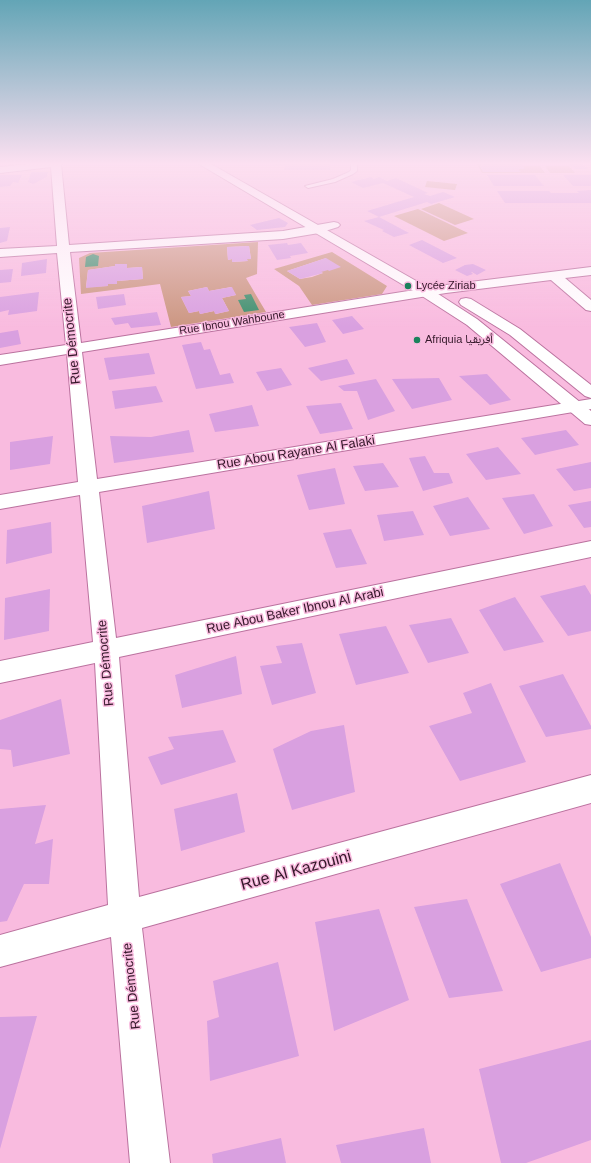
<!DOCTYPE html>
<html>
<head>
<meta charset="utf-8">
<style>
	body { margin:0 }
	canvas { display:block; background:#f9bbdf }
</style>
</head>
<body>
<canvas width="591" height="1163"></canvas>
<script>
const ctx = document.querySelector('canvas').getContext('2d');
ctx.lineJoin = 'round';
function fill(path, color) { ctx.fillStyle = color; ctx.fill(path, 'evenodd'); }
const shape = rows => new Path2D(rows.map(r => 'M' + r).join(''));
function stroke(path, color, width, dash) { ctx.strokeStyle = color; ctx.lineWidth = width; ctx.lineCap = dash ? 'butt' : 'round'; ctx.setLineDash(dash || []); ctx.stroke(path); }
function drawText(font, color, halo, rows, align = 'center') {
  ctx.font = font + ' Helvetica,"Noto Sans Arabic",sans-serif'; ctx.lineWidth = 3; ctx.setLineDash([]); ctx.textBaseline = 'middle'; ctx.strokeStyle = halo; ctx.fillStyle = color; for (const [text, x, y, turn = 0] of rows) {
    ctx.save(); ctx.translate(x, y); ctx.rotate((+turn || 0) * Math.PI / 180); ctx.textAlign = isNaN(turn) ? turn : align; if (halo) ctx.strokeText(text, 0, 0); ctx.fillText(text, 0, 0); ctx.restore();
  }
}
fill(shape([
	[477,164,481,164,482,166,480,166,484,172,520,172,518,169,524,168,523,166,540,166,545,173,482,173],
	[545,166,569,166,575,173,550,173],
	[427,181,457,184,455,190,425,187],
	[439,203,474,219,455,225,421,209],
	[418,209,468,233,444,241,394,216],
	[258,242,257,274,246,278,266,312,171,327,160,284,81,294,79,258,90,253],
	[249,246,251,259,247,259,247,261,233,262,232,259,228,260,227,247],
	[115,264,127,264,127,268,142,267,143,279,117,281,117,284,108,284,108,286,86,287,88,270,115,266],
	[207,287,209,291,231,287,236,295,222,298,229,311,216,314,214,311,200,314,199,311,189,313,181,297,191,296,188,291],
	[332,252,387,286,382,294,312,305,299,286,274,269],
	[326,258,321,272,323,273,312,277,300,279,287,271]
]), '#cc9782');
fill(shape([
	[93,254,99,256,98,266,85,267,86,257],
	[251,294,259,310,244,312,238,300,246,299,244,295]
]), '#3b8e6b');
fill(shape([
	[273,164,330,164,330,170,284,170,285,166,273,166],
	[481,164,521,164,525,169,518,169,521,172,483,172,480,166,482,166],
	[569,164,583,164,588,169,575,169],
	[31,172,48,172,47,177,33,184,28,182],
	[0,175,22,175,18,183,13,182,10,186,0,187],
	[487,175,535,175,544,186,494,186],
	[563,175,591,175,591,186,573,186],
	[371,177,374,179,379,177,387,181,396,178,428,193,424,194,430,196,443,192,455,197,431,204,427,202,379,217,367,211,414,197,383,183,363,188,351,182],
	[591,190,591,203,505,203,497,191,549,191,551,193,579,193,577,191],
	[379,217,409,233,394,237,382,231,384,230,364,221],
	[279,218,288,223,285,227,257,230,250,225],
	[10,227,7,241,0,243,0,228],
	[422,240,457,258,443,263,409,245],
	[287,243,288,245,301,243,308,253,290,256,291,258,277,260,268,245],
	[249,246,251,259,247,259,248,261,232,262,232,259,228,260,227,247],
	[326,258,341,267,329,271,328,270,321,272,323,273,300,279,287,271],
	[47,259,46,273,21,276,22,263],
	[115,264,127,264,127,268,142,267,143,279,117,281,117,284,108,284,108,286,86,288,88,270,115,266],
	[473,264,486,270,477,275,472,272,471,272,473,274,467,276,455,270,465,265],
	[13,269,11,282,0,283,0,270],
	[207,287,209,291,232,287,236,295,222,298,229,311,215,314,214,311,200,314,199,311,189,313,181,297,191,296,188,291],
	[39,292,37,311,8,315,9,310,0,312,0,297],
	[124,294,126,305,98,309,96,297],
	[157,312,161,325,131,328,128,323,115,325,111,318],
	[352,316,364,329,343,334,332,320],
	[317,323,326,342,305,347,289,327],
	[18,330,21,344,0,348,0,333],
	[201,342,204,350,210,349,220,375,230,373,234,383,196,389,182,345],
	[149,353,155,374,109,380,104,358],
	[347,359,355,374,321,381,308,368],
	[281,368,292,385,267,391,256,372],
	[487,374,511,400,490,405,459,376],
	[439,378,452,400,412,409,392,379],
	[376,379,395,411,368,420,357,391,344,391,338,386],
	[156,386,163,402,115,409,112,391],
	[341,403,353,429,320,434,306,406],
	[252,405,259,426,215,432,209,414],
	[189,430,194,452,114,463,110,436,151,437],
	[566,430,579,445,535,455,521,438],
	[53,436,50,464,10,470,10,442],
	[498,447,521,474,486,480,466,454],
	[425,456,434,473,449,473,453,483,423,491,409,458],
	[591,462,591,488,574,491,556,469],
	[383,463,399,487,365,491,353,466],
	[335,468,345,504,309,510,297,475],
	[209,491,215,529,147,543,142,506],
	[534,494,553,526,524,534,502,498],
	[468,497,490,529,450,536,433,506],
	[591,501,591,527,584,528,568,505],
	[413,511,424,535,384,541,377,515],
	[51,522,52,553,6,564,7,530],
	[351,529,367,564,336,568,323,533],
	[585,585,591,595,591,631,568,636,540,596],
	[50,589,49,631,4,640,5,598],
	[515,597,544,642,504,651,479,610],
	[451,618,469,653,428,663,409,625],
	[386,626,409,673,356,685,339,634],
	[302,643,316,693,272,705,260,666,282,663,276,646],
	[236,656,242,694,182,708,175,675],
	[563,674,591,726,591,729,546,737,519,686],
	[491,683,526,762,460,781,429,726,472,713,463,693],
	[61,699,70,754,13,767,11,750,0,749,0,720],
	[344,725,355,792,292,810,273,749,311,731],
	[223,730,236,762,161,785,148,757,174,749,168,737],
	[237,793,245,832,181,851,174,809],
	[46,805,35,844,53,839,49,884,24,884,7,921,0,922,0,809],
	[560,863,591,937,591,958,541,972,500,884],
	[467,899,503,991,449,998,414,907],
	[379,909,409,1000,334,1031,315,922],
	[278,962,299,1056,210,1081,207,1021,219,1017,213,981],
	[37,1016,0,1149,0,1017],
	[591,1040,591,1140,526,1163,501,1163,479,1069],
	[424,1128,431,1163,341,1163,336,1145],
	[281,1138,286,1163,213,1163,212,1154]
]), '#d9a0e0');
const lane = shape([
	[351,164,357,164,357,171,353,174,335,182,308,188,305,186,333,179,349,172,351,170,351,164]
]);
const street = shape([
	[27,164,61,164,69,245,283,231,334,222,338,223,340,225,338,227,319,233,283,239,70,252,81,343,446,285,591,267,591,275,565,278,591,300,591,311,586,310,551,280,446,293,82,352,97,479,591,399,591,409,99,492,116,638,591,541,591,557,119,657,139,897,591,775,591,803,142,928,170,1163,130,1163,111,937,0,967,0,935,108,905,95,663,0,683,0,661,93,642,80,495,0,509,0,495,78,482,67,354,0,365,0,355,66,345,57,253,0,257,0,249,57,246,51,167,0,173,0,167,27,164]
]);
const secondary = shape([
	[199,164,211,164,432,290,477,319,591,411,591,425,585,424,467,325,422,296,199,164],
	[466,298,471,299,520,329,591,385,591,398,585,396,510,335,461,305,459,302,461,299,466,298]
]);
stroke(lane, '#bb729f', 2);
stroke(street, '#bb729f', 2);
stroke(secondary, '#bb729f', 2);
fill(lane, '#fff');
fill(street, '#fff');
fill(secondary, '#fff');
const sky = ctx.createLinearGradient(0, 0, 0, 327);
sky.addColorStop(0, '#63a5b6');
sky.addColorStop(0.5, '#fce0f1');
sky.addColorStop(1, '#fce0f100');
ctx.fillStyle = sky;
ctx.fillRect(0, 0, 591, 327);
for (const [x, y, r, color] of [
	[408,286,4,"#1b825c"],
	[417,340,4,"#1b825c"]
]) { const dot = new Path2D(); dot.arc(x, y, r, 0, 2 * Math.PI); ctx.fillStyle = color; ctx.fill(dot); stroke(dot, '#f9bbdf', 1.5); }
drawText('11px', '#35182a', '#f9bbdf', [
	["Lycée Ziriab",416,286],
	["Afriquia أفريقيا",425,340]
], 'left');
drawText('11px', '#35182a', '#f9bbdf', [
	["Rue Ibnou Wahboune",232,323,-9]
]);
drawText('13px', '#35182a', '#f9bbdf', [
	["Rue Démocrite",72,341,-96],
	["Rue Abou Rayane Al Falaki",296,453,-9],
	["Rue Abou Baker Ibnou Al Arabi",295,611,-12],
	["Rue Démocrite",106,663,-95],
	["Rue Démocrite",132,986,-96]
]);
drawText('16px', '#35182a', '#f9bbdf', [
	["Rue Al Kazouini",296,871,-15]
]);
</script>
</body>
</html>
